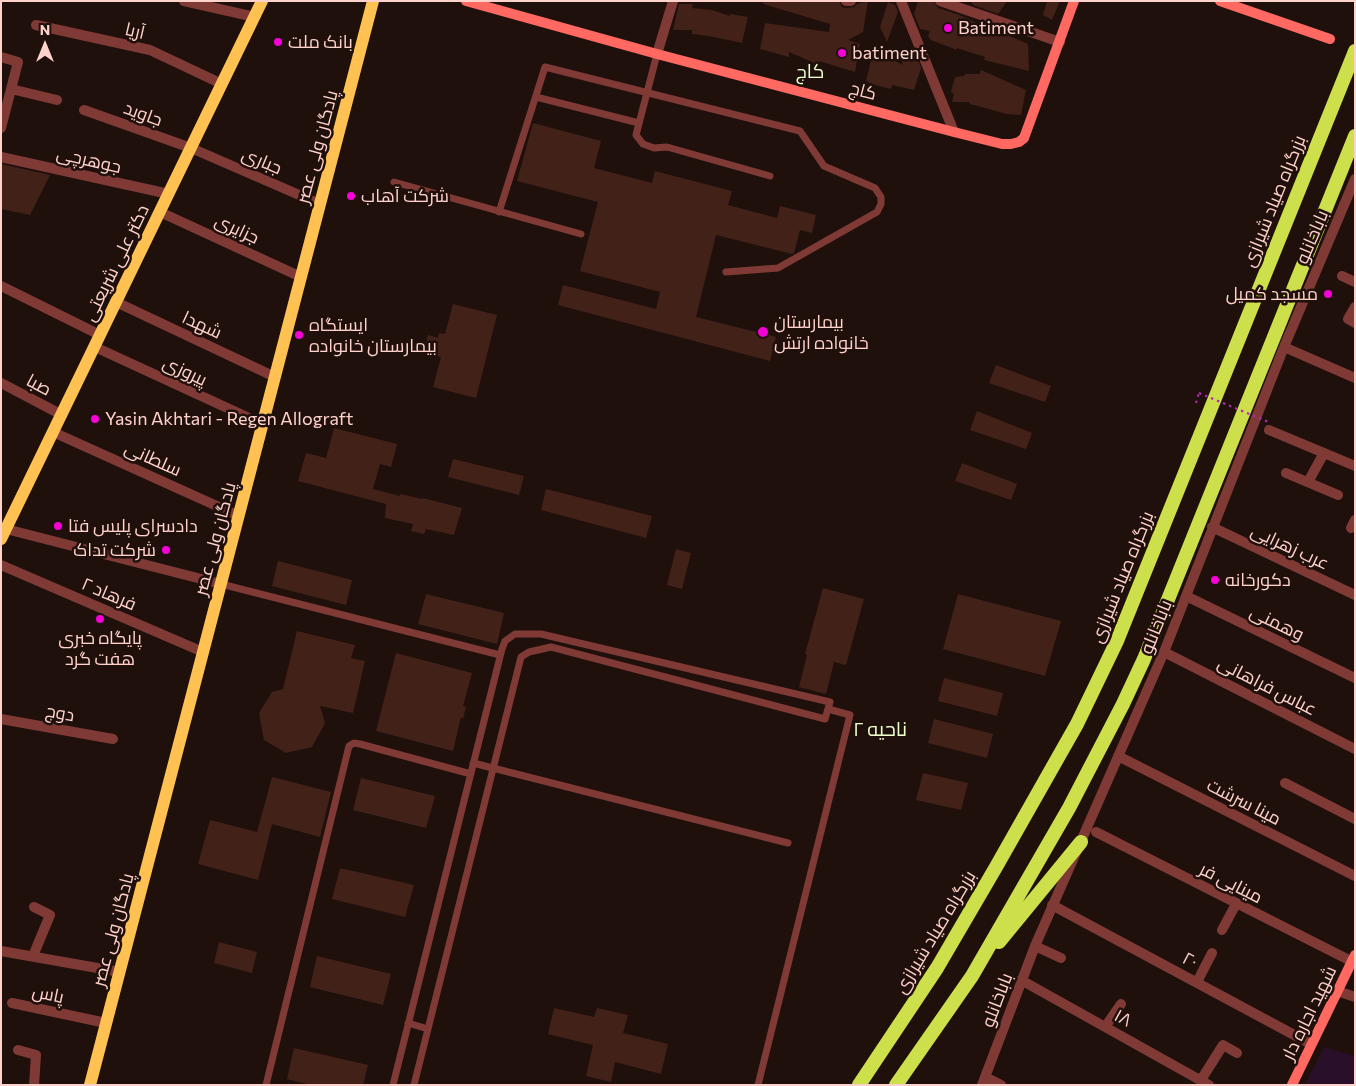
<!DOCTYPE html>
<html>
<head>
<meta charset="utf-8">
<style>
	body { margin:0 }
	#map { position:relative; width:1356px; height:1086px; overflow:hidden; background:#20100c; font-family:Commissioner,sans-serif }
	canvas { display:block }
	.frame { position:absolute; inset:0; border:2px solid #ffd2cb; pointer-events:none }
	.north { position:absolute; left:20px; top:20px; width:50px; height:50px; -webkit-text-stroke:4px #20100c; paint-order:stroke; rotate:0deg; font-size:14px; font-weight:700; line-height:20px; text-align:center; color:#ffd2cb }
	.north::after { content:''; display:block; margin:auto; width:18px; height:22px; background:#ffd2cb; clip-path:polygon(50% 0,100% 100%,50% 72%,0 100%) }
</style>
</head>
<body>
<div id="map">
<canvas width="1356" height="1086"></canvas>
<div class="frame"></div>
<div class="north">N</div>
</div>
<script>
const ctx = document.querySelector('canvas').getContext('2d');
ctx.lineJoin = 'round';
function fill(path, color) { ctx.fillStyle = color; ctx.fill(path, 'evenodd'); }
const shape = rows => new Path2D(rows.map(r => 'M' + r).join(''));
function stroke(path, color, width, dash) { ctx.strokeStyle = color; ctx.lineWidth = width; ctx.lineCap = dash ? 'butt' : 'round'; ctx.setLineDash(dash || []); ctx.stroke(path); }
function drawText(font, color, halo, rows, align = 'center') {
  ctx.font = font + ' Commissioner,Cairo,sans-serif'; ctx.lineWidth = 5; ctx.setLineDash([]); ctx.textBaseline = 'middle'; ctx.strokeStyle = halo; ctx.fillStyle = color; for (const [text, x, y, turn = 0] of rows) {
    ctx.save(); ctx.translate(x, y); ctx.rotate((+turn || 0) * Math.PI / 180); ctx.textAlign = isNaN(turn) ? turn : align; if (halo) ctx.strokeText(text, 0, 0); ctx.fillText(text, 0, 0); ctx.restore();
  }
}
fill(shape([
	[1324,1047,1355,1056,1355,1085,1305,1085]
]), '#2a0f2a');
fill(shape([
	[764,1,839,1,842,7,846,8,854,7,857,4,868,1,863,32,848,40,860,44,855,72,819,61,819,65,789,52,789,57,760,49,765,23,829,32,830,24,763,4],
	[918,1,933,1,938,8,957,14,986,27,984,23,990,25,989,27,1028,44,1029,71,984,60,985,57,957,48,957,50,931,40,928,36,930,31,920,29,914,14],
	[971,1,1007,1,998,14,973,5],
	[1047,1,1060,1,1052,20,1043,15],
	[888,2,895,5,898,12,887,42,880,27],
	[679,4,693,4,692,8,712,10,730,16,730,14,748,17,742,43,709,36,692,34,692,30,673,30],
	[873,52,881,53,902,65,903,57,918,60,921,68,914,90,892,85,891,89,872,84,866,81],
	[981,70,1026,90,1021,115,1007,114,970,104,969,102,952,102,954,94,951,92,955,77,964,76,965,74,980,74],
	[533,123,601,141,594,168,652,183,655,171,732,191,728,205,777,218,780,206,816,215,812,233,800,230,794,253,792,254,716,235,696,317,776,337,770,361,558,305,563,285,656,309,660,292,580,271,598,202,517,181],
	[1,164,50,175,30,215,1,209],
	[453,304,497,315,476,398,433,387,441,357,434,355,435,349,425,347,428,335,438,338,439,333,445,334],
	[996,365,1051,386,1045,402,989,383],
	[977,411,1032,433,1026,449,970,430],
	[334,428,397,444,391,467,380,464,373,489,400,496,400,494,422,499,423,498,462,508,454,535,426,529,424,534,411,531,413,524,385,518,386,504,298,481,306,453,326,458],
	[453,459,524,476,519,495,448,477],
	[962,463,1017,484,1011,500,955,481],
	[546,489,652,516,646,538,541,510],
	[676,549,691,553,682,589,667,585],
	[278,561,352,580,346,605,272,586],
	[823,588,864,599,846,665,834,662,826,694,799,687,807,655,805,654],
	[426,594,504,613,497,644,418,624],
	[958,594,1061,621,1045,676,943,649],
	[297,631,355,645,351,658,365,661,353,713,320,706,325,723,312,747,286,753,264,740,259,713,272,692,283,689],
	[396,653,472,673,463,706,466,707,463,719,461,717,453,751,376,731],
	[944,678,1003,693,997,716,938,701],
	[934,719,993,734,987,758,928,743],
	[923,773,968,783,961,810,916,800],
	[272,777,331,792,320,837,272,824,258,880,198,864,210,820,257,832],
	[361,778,435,796,426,828,353,810],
	[340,868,414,885,405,917,332,899],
	[219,942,257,952,252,973,214,963],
	[317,956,391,974,383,1005,310,987],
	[554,1008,594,1017,597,1008,628,1015,623,1033,668,1044,661,1074,615,1062,611,1082,586,1076,593,1045,548,1034],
	[294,1048,368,1065,363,1085,311,1085,287,1079]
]), '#412118');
stroke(shape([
	[1196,403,1199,393]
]), '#ae2ab4', 2, [2.5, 4]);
stroke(shape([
	[657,54,636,135,643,144,654,148,667,147,770,176],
	[536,97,639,123],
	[394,182,581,234],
	[499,212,545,67,800,131,824,166,875,188,881,197,881,204,877,212,778,268,726,272],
	[221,584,500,655],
	[473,763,788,843],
	[408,1023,428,1029],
	[266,1085,349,746,354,743,360,744,471,774],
	[393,1085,502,649,505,641,515,634,541,634,830,702,825,719,551,647,529,652,521,657,414,1085],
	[758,1085,850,715,828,709]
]), '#803a36', 7);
stroke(shape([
	[184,1,255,17],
	[846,1,851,1],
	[901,1,954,132],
	[940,1,1060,42],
	[36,25,150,50,222,84],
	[657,54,673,1],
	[1,57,18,62,1,128],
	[11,89,57,100],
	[84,110,191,148,320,204],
	[1,157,169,194],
	[160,212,301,277],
	[1342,276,1355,282],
	[1,286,100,335],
	[116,302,275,377],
	[1355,307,1348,319,1355,323],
	[95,347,262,424],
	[1284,347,1355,378],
	[1,383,62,415],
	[1269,430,1355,466],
	[53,432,239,516],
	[1286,473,1338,495],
	[1308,482,1324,453],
	[1212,527,1355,595],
	[1351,528,1355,520],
	[6,529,221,584],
	[1,565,203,652],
	[1186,596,1355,678],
	[1164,652,1355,749],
	[1,719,113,739],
	[1118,756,1355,876],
	[1285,783,1355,819],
	[1096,832,1355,963],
	[1052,905,1311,1044],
	[1222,930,1236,904],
	[1035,946,1061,958],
	[1,951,120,972],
	[33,956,50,915,34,907],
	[1021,980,1209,1085],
	[1197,982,1212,953],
	[1337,991,1355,997],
	[12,1003,106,1023],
	[1105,1027,1121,1004],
	[18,1050,36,1055,34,1085],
	[985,1077,1001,1085],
	[1201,1080,1223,1045,1237,1053],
	[982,1085,1035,946,1164,652,1284,347,1355,179]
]), '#803a36', 10);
stroke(shape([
	[466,1,657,54,954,132,1002,144,1011,144,1019,142,1024,138,1074,1],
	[1220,1,1330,39],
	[1292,1085,1355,955]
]), '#ff6962', 10);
stroke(shape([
	[1,539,262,1],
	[90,1085,373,1]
]), '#ffc252', 12);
stroke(shape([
	[999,942,1081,842],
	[859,1085,937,968,996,867,1077,724,1117,641,1355,51],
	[896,1085,972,976,1069,808,1123,704,1144,659,1355,136]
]), '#cde04c', 14);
stroke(shape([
	[1199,393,1271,423]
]), '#ae2ab4', 2, [2.5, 4]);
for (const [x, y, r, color] of [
	[948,28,5,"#f600d8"],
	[278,42,5,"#f600d8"],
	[842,53,5,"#f600d8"],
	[351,196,5,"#f600d8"],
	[1328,294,5,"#f600d8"],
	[763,332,6,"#f600d8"],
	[299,335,5,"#f600d8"],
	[95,419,5,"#f600d8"],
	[58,526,5,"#f600d8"],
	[166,550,5,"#f600d8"],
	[1215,580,5,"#f600d8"],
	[100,619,5,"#f600d8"]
]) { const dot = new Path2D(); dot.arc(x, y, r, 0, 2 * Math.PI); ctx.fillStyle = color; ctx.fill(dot); stroke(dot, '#20100c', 2); }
drawText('18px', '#ffd2cb', '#20100c', [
	["Batiment",958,28],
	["بانک ملت",288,42],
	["batiment",852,53],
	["شرکت آهاب",361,196],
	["مسجد کمیل",1318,294,"right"],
	["بیمارستان",774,322],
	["خانواده ارتش",774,343],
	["ایستگاه",309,325],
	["بیمارستان خانواده",309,346],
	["Yasin Akhtari - Regen Allograft",105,419],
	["دادسرای پلیس فتا",68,526],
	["شرکت تداک",156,550,"right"],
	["دکورخانه",1225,580],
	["پایگاه خبری",100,638,"center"],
	["هفت گرد",100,659,"center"]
], 'left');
drawText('18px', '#ffd2cb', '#20100c', [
	["آریا",135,31,13],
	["کاج",863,91,15],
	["جاوید",143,114,20],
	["پادگان ولی عصر",317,147,-75],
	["جوهرچی",89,160,13],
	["جباری",262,161,23],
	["بزرگراه صیاد شیرازی",1274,201,-68],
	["جزایری",237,229,25],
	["باباخانلو",1312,237,-67],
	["دکتر علی شریعتی",116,263,-64],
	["شهدا",202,325,25],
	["پیروزی",185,371,25],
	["صبا",39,385,28],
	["سلطانی",153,459,24],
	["پادگان ولی عصر",215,539,-75],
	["عرب زهرایی",1290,547,25],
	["بزرگراه صیاد شیرازی",1122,577,-68],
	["فرهاد ۲",109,594,23],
	["وهمنی",1277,623,26],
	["باباخانلو",1156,627,-68],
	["عباس فراهانی",1267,686,27],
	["دوج",60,713,10],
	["مینا سرشت",1244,802,27],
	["مینایی فر",1231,883,27],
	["پادگان ولی عصر",113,930,-75],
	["بزرگراه صیاد شیرازی",935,932,-59],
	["۲۰",1190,960,28],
	["پاس",48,994,12],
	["باباخانلو",997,1000,-69],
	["شهید اجاره دار",1309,1013,-64],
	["۱۸",1123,1018,29]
]);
drawText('19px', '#ecffcd', '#20100c', [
	["کاج",810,72]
]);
drawText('20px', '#ecffcd', '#20100c', [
	["ناحیه ۲",880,729]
]);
</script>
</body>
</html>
